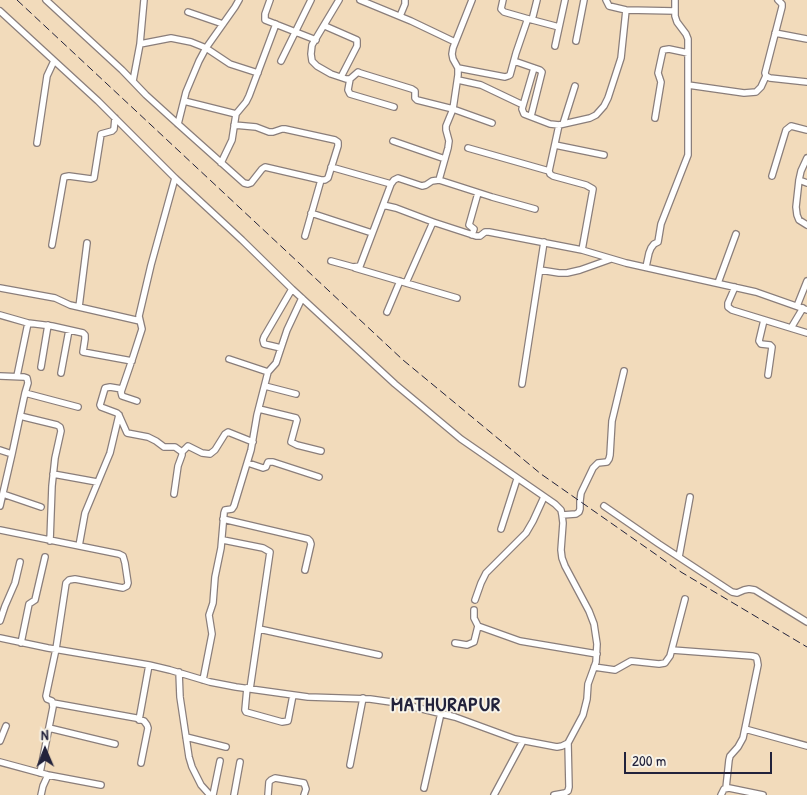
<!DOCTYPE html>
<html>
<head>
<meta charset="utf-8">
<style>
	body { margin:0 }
	#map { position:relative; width:807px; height:795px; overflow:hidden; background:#f2dbbb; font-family:"Patrick Hand",sans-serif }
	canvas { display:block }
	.north { position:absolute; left:20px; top:725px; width:50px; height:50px; -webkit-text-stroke:4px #f7f3e8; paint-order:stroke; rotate:359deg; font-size:14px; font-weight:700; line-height:20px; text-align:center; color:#22223b }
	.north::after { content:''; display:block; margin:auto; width:18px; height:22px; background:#22223b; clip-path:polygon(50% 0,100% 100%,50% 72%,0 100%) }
	.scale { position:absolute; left:624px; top:752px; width:148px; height:22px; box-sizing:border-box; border:2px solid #22223b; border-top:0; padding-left:6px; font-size:15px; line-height:18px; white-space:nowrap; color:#22223b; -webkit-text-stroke:4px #f7f3e8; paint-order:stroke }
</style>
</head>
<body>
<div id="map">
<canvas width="807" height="795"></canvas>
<div class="north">N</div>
<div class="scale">200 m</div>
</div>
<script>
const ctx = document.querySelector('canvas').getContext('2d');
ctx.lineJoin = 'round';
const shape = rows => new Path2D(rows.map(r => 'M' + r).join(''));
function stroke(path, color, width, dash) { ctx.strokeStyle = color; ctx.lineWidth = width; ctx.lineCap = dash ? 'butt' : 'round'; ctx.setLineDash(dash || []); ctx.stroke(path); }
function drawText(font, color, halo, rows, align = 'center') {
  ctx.font = font + ' "Patrick Hand",sans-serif'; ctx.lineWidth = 4; ctx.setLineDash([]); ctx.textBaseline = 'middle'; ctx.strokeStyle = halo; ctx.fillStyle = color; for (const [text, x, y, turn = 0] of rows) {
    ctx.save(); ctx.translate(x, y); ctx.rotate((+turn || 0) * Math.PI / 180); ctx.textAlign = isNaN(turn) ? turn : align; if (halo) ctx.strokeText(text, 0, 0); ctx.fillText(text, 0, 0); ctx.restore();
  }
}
const street = shape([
	[46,0,122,70,146,95,178,124,244,183,248,184,251,183,262,169,265,167,321,180,325,180,328,178,338,146,338,142,335,140,285,129,282,129,273,132,269,132,256,127,234,125],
	[270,0,265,14,265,20,316,40],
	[339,0,312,45,311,54,312,61,317,66,331,74,346,79,350,79,358,72,360,73,412,89,415,91,415,98,417,100,453,109,492,123],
	[360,0,411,21,455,42],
	[606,0,609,6,626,10,675,11],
	[778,0,782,4,782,7,765,73,766,76,770,78,807,82],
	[0,11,98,101,175,178,242,240,292,289,395,384,461,439,555,504,561,510,562,515,563,523,561,550,562,558,565,566,589,611,594,624,597,644,596,662,588,684,587,699,583,715,568,743,562,746,557,747,515,739,455,717,398,703,370,699,308,697,236,687,210,682,170,670,149,665,48,648,0,638],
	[188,12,223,24],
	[400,16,405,4,405,0],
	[525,18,559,27],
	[532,20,537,0],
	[325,26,357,40,357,46,341,77],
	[775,33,807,39],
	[576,41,584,0],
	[140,44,171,38,191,42,206,48,230,64,258,73],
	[555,46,565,0],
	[281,61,311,0],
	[514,61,540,70,542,72,531,116],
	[458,68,505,77,508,76,510,75,516,53,527,21,525,18,504,12,501,9,503,0],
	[534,68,522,109,524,114,550,124,559,125,590,118,596,115,604,106,608,98,621,58,626,10],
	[350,79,348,90,350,94,394,107],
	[458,80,481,85,523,105],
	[133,81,140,44,144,0],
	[688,85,744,93,756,92,761,87,766,76],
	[184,101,236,114],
	[655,118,661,82,658,73,663,50,669,49,688,53],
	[178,124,186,92,199,61,206,48,235,7,239,0],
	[563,124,575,86],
	[559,125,549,171,550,174,553,176,586,185,593,189,582,250],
	[393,141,445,159],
	[37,143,47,76,54,61],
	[555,145,604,155],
	[468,148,549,171],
	[807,158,801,171,799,180,796,207,797,215,799,220,807,225],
	[221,163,232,140,236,114,246,102,249,96,276,24],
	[331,167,391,184],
	[772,176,786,130,791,126,807,130],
	[439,180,448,148,449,141,446,130,446,126,453,109,458,75,458,68,453,59,452,54,453,48,472,0],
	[799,180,807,183],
	[383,205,396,208,433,222,476,236,480,236,485,232,489,232,582,250,626,263,756,292,807,310],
	[311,213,372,233],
	[472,235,474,229,469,225,478,193],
	[305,236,321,180],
	[52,245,64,177,69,176,91,179,94,178,101,134,112,131,114,129,115,118],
	[331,261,353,267,360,266,391,184,394,180,398,178,422,186,426,185,432,181,439,180,492,197,535,209],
	[646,267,649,253,651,248,654,244,658,242,661,224,688,155,688,39,686,34,677,22,675,16,675,0],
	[355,268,457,298],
	[540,270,559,273,567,273,580,270,611,259],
	[406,283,433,222],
	[718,283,736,234],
	[735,287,728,303,728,307,732,310,807,333],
	[0,288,55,298,70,305,140,321],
	[797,306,807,281],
	[79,307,87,243],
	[387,312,400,281],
	[0,315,28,323,52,326,83,333,85,335,85,339,83,352,132,361],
	[764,320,759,341,761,344,770,345,772,347,768,375],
	[791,328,803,308],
	[281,348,264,344,263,340,264,337,292,289],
	[229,359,268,372],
	[41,367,48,325],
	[61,373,69,330],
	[0,376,24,377,27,378,28,383,25,393,12,454,0,506],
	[17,376,28,323],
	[522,384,544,242],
	[265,386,296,394],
	[122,389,110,387,105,388,100,405,101,407,117,413,119,415,127,433,148,437,156,441,164,447,175,447,182,452,182,455,178,466,174,494],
	[25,393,78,407],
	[137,401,122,396,121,392,133,357,142,329,139,316,151,265,175,178],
	[259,409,296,418,297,420,291,442,297,445,321,451],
	[20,416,57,425,60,427,61,431,55,458,52,486,50,541],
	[0,450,12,454],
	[182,452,188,446,202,453,210,454,215,450,225,434,228,432,253,442],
	[248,463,263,468,266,467,268,462,273,462,319,477],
	[53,474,97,482],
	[3,494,41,507],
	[604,506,659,544,732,592,737,593,744,590,749,589,755,590,807,622],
	[562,515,576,514,579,512,580,509,580,501,581,493,593,468,598,463,607,462,609,459,610,455,612,421,624,371],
	[223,519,308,539,310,541,311,544,305,570],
	[501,529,517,479],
	[0,530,119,554,123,556,125,563,128,583,127,586,123,588,75,579,69,580,66,583,56,649,46,696,47,699,52,701,53,707,40,773],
	[223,540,263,548,270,552,250,689],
	[79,546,85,513,110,453,119,415],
	[679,557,690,497],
	[475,600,481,583,486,573,526,533,533,521,544,497],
	[0,621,5,606,15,583,20,562],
	[478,626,520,641,597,654],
	[259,629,379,655],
	[21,643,29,604,35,600,45,557],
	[455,643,467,645,474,642,478,626,474,618,474,610],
	[672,650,752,656,756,657,757,659,758,665,743,738,738,747,730,756,729,760,726,788],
	[594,667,615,670,631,661,659,664,665,663,670,656,685,599],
	[179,672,180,697,189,757,192,767,201,785,210,795],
	[203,680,212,634,209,615,213,603,215,577,221,548,224,513,225,510,232,509,234,506,251,450,257,415,268,372,276,363,287,330,302,298],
	[247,688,245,710,246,712,282,722,288,721,293,695],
	[53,703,136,718,144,721,147,725,148,728,141,763],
	[139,720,149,665],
	[49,728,115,744],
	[745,729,807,746],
	[186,737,226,747],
	[0,741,6,726],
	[0,762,48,775,101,785],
	[350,765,363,698],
	[424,788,441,713],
	[41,795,43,786,48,775],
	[213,795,220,761],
	[234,795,240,762],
	[268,795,269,782,271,780,275,778,304,783,306,789,304,795],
	[494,795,523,741],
	[554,795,565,793,568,791,569,787,568,743],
	[721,795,724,789,729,788,763,795]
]);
stroke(street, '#8a7e7b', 8);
stroke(street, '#fff', 5.5);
stroke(shape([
	[17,0,403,360,541,474,681,572,807,647]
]), '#22223b', 1, [8, 4]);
ctx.letterSpacing = '1px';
drawText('bold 20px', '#22223b', '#f7f3e8', [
	["MATHURAPUR",446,706]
]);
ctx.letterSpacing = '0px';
</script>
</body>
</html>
